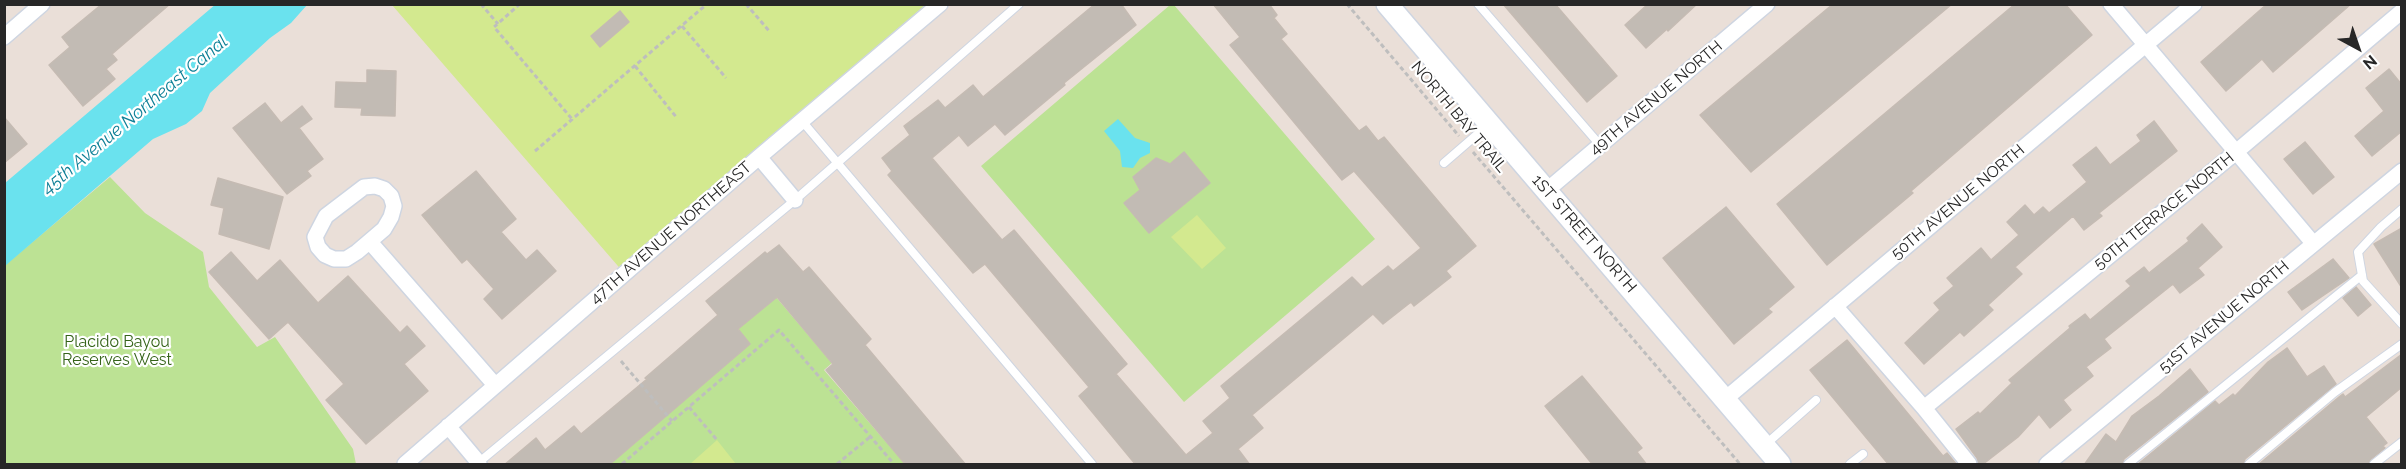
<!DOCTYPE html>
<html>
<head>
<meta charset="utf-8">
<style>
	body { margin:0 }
	#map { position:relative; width:2406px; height:469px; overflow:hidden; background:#eadfd8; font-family:Raleway,sans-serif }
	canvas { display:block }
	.frame { position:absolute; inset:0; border:6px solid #272727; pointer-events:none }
	.north { position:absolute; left:2328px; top:18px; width:60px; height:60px; -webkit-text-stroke:4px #fff; paint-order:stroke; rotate:140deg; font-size:16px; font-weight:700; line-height:24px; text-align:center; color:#272727 }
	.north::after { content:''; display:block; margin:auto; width:21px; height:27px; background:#272727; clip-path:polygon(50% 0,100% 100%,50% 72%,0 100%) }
</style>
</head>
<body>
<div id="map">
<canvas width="2406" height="469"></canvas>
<div class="frame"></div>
<div class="north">N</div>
</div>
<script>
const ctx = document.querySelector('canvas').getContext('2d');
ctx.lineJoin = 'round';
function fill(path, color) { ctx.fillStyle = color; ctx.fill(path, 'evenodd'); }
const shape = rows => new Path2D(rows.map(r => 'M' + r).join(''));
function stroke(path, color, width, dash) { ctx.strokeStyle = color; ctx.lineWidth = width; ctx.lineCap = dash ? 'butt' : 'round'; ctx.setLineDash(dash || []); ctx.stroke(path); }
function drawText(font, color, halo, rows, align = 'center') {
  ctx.font = font + ' Raleway,sans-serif'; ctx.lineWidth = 4.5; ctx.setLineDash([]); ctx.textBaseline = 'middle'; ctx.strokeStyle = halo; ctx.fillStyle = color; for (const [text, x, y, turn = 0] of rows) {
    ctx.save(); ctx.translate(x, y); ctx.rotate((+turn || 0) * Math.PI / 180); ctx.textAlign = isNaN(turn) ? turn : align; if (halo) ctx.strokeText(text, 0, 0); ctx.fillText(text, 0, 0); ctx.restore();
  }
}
fill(shape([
	[1170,5,1174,5,1375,239,1184,402,981,166],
	[110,177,145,213,203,252,209,287,257,347,275,337,353,449,356,464,5,464,4,266],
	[776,297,832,363,824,370,905,464,606,464,750,344,738,329]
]), '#bce294');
fill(shape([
	[392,5,940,5,624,273],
	[1197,215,1226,248,1202,269,1171,237],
	[717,440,736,464,690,464]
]), '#d3e98f');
fill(shape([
	[216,4,307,5,291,23,270,38,210,93,202,111,186,124,153,139,5,266,5,183],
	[1118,119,1135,138,1150,143,1150,153,1140,158,1133,168,1122,167,1120,151,1104,131]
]), '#6ae2ee');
const building = shape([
	[102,4,170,4,112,54,117,60,106,69,115,79,83,106,49,65,70,47,62,37,102,4],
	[1095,4,1121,4,1136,25,1064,83,1065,85,1005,135,995,124,968,146,959,135,932,158,1002,240,1014,230,1127,364,1116,374,1186,455,1213,433,1203,421,1230,398,1221,386,1352,277,1362,287,1388,266,1393,271,1421,248,1354,171,1342,180,1230,45,1240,37,1213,4,1269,4,1277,15,1274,18,1287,34,1281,39,1359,131,1366,126,1378,141,1384,137,1476,246,1446,271,1451,277,1414,306,1411,302,1383,324,1373,314,1252,415,1263,428,1238,449,1250,465,1136,465,1079,396,1089,387,985,264,973,273,888,175,892,171,882,158,910,135,904,126,938,100,945,108,973,85,983,97,1095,4],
	[1503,4,1555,4,1617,76,1587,102,1503,4],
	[1648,4,1697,4,1668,31,1667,29,1646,48,1625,25,1648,4],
	[1833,4,1952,4,1751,172,1700,115,1833,4],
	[2015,4,2065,4,2092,35,1911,191,1913,193,1827,265,1777,204,2015,4],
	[2267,4,2351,4,2273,72,2262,59,2226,91,2201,62,2267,4],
	[620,11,629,22,600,47,591,36,620,11],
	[2389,69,2402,85,2402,131,2372,156,2355,136,2384,111,2366,88,2389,69],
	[367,70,396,71,395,116,361,115,362,108,335,107,336,82,367,83,367,70],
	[265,103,281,123,302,106,312,119,299,128,323,159,307,171,311,176,287,194,233,128,265,103],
	[4,117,27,144,4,163,4,117],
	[2154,121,2177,151,2099,213,2102,216,2084,230,2073,216,2015,267,2022,274,1988,305,1993,310,1964,336,1960,332,1924,364,1905,343,1940,310,1934,303,1954,286,1947,278,1981,248,1991,260,2019,235,2007,222,2025,205,2034,215,2043,207,2049,213,2087,182,2073,165,2096,147,2110,165,2141,141,2137,135,2154,121],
	[2305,142,2334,177,2313,194,2284,159,2305,142],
	[1184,152,1210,183,1149,233,1124,203,1140,190,1133,177,1156,158,1170,164,1184,152],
	[476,171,516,219,501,232,526,260,537,250,556,271,502,319,484,299,494,289,467,259,462,263,422,215,476,171],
	[218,178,283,197,269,249,219,234,224,208,211,205,218,178],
	[1726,207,1794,287,1768,309,1772,312,1734,344,1663,258,1726,207],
	[2202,224,2222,247,2198,268,2204,275,2180,293,2173,284,2104,339,2111,348,2086,367,2093,376,2063,400,2071,410,2050,428,2039,414,2018,437,1982,465,1978,465,1977,458,1956,429,1978,412,1980,414,2012,383,2009,380,2070,328,2069,326,2085,314,2090,320,2131,286,2126,281,2144,267,2149,273,2189,241,2187,238,2202,224],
	[2402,228,2402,288,2374,244,2402,228],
	[779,245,803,272,809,267,871,339,865,345,966,465,906,465,826,370,833,364,777,297,738,329,750,344,609,465,504,465,536,438,545,450,574,426,581,434,647,379,645,378,718,315,706,301,765,252,767,254,779,245],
	[231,252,257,281,280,260,318,303,348,276,400,333,407,326,425,346,404,364,428,391,366,444,326,400,344,384,288,322,269,339,209,272,231,252],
	[2333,259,2349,278,2302,310,2288,292,2333,259],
	[2356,287,2371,305,2358,316,2343,298,2356,287],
	[1847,340,1943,456,1947,453,1957,465,1889,465,1810,370,1847,340],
	[2287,348,2307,377,2324,366,2336,384,2245,459,2243,465,2137,465,2215,401,2219,405,2233,394,2235,396,2268,362,2287,348],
	[2402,354,2402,387,2366,417,2387,443,2383,446,2385,448,2370,460,2368,465,2258,465,2339,397,2343,394,2345,397,2402,354],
	[2190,369,2208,392,2124,459,2122,465,2084,465,2106,434,2116,442,2132,416,2159,396,2190,369],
	[1582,376,1642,448,1637,452,1647,465,1593,465,1545,406,1582,376]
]);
fill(building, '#c2bbb4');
stroke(building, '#c5bbb3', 1.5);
const lane = shape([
	[1478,4,1600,145],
	[802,121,1092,464],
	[1444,163,1488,125],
	[2402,209,2381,227,2358,252,2363,281,2402,324],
	[1765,445,1816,400],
	[478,463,795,200,1019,4],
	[1850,464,1863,454],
	[2128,464,2362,275],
	[2249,464,2335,392,2402,344],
	[2374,464,2402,442]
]);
const street = shape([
	[2111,4,2313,243],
	[4,37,42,4],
	[759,157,795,200],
	[375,186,384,189,391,196,394,206,391,217,384,229,357,252,346,259,334,259,325,255,318,247,315,237,326,216,364,187,375,186],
	[1546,191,1767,4],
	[370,242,495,385],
	[1835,306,1924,408,1969,464],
	[1724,400,2194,4],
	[1924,408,2236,152,2402,11],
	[448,426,479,463],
	[405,464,759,157,940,4],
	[2047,464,2402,171]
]);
const secondary = shape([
	[1387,4,1780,464]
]);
stroke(lane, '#ced5e1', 10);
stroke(street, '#ced5e1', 18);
stroke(secondary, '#ced5e1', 24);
stroke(shape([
	[481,4,498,24],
	[520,4,494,27,572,119],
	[746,4,770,32],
	[1347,4,1459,136],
	[682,26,726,78],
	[635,66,677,118],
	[535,151,707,4],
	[1473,152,1740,464],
	[621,361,672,421],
	[689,407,717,440],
	[622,464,779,330,894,464],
	[837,464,870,437]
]), '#bebebe', 3, [4.5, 3]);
stroke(lane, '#fff', 8);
stroke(street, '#fff', 15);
stroke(secondary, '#fff', 21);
drawText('16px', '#272727', '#fff', [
	["49TH AVENUE NORTH",1656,98,-40],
	["NORTH BAY TRAIL",1459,117,50],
	["50TH AVENUE NORTH",1958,202,-40],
	["50TH TERRACE NORTH",2164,211,-39],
	["47TH AVENUE NORTHEAST",671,233,-41],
	["1ST STREET NORTH",1584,234,49],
	["51ST AVENUE NORTH",2224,317,-40]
]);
drawText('16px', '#356319', '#fff', [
	["Placido Bayou",117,342],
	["Reserves West",117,360]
]);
drawText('italic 18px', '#0d7f96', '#fff', [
	["45th Avenue Northeast Canal",135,115,-40]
]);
</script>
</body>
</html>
